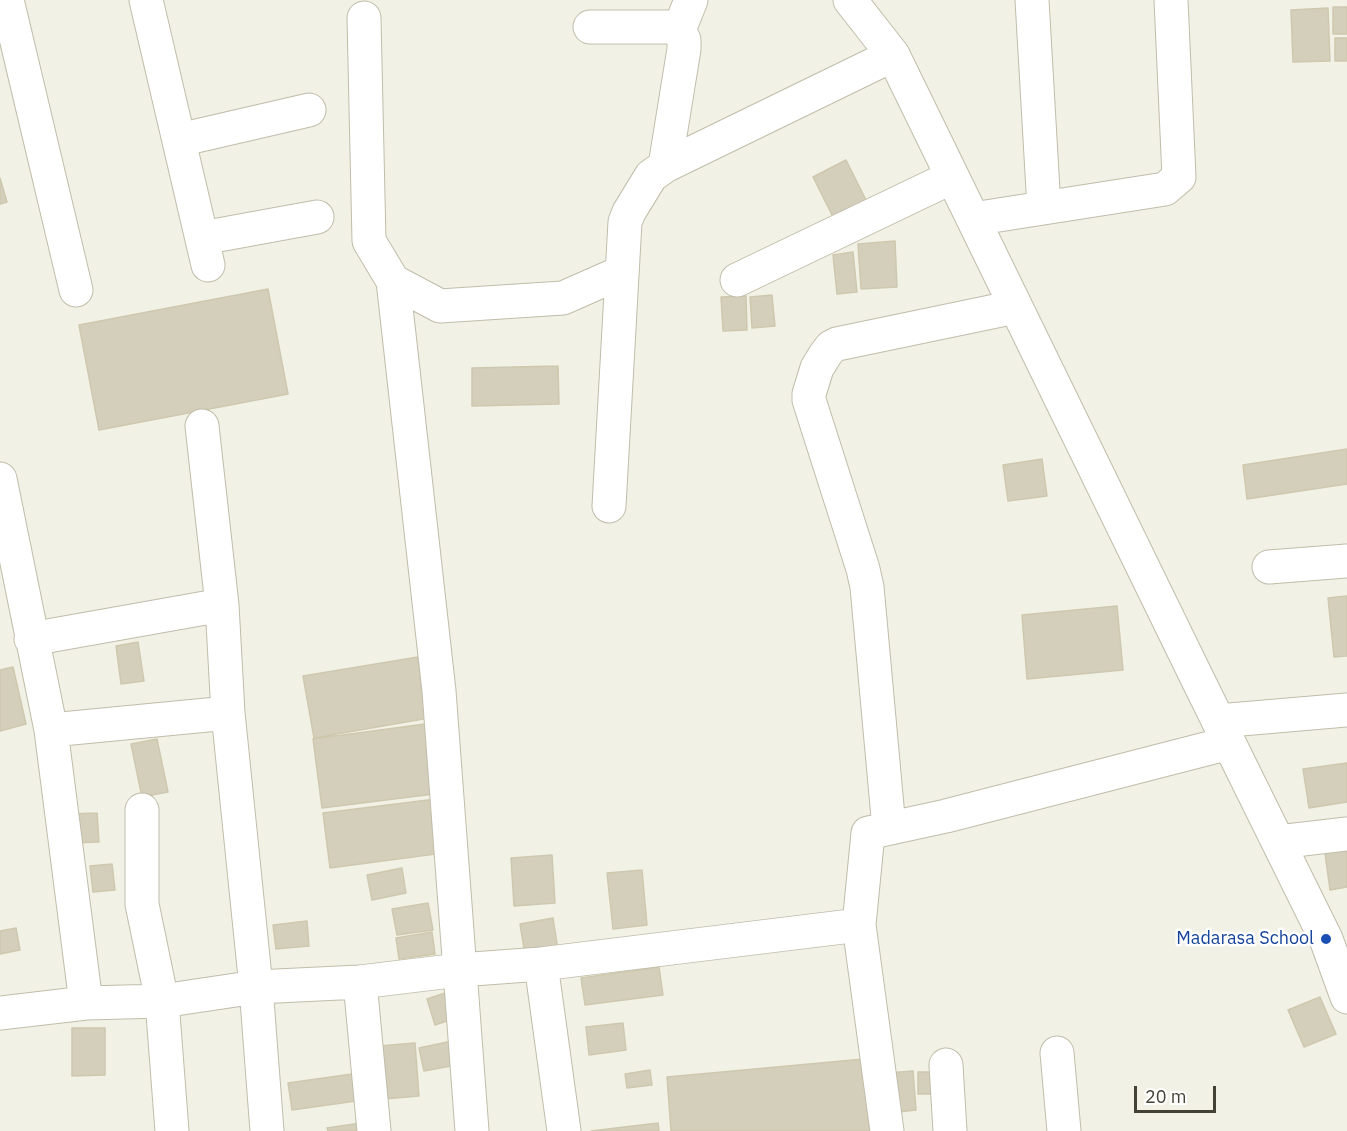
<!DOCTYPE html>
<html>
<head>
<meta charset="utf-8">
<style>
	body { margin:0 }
	#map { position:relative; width:1347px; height:1131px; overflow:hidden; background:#f2f1e5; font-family:"IBM Plex Sans",sans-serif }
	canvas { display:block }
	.scale { position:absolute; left:1134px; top:1086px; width:82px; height:27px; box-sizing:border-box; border:3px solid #444135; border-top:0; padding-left:8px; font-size:18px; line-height:21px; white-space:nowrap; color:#444135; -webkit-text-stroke:4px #fff; paint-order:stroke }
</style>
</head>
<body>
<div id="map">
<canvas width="1347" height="1131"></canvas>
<div class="scale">20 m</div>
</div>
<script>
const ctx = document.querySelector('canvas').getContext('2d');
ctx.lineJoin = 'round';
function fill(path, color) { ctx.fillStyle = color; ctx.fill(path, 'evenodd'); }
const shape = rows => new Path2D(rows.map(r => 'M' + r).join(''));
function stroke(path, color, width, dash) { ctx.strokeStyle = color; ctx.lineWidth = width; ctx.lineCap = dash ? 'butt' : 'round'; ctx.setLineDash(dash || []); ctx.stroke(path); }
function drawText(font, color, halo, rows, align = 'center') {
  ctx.font = font + ' "IBM Plex Sans",sans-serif'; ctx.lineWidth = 5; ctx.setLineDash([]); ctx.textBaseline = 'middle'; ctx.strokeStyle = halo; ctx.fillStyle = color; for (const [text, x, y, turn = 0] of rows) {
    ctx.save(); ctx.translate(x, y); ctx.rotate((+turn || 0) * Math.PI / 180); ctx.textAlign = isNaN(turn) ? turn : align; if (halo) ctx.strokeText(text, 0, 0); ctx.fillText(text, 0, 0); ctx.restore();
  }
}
const building = shape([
	[1333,7,1347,7,1347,34,1333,34,1333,7],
	[1328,8,1330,61,1293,62,1291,10,1328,8],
	[1335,38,1347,38,1347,61,1335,61,1335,38],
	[846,160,870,208,837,225,813,177,846,160],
	[0,178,7,202,0,204,0,178],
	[895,241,897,287,861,289,858,244,895,241],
	[853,252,857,292,837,294,833,255,853,252],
	[268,289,288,394,99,430,79,325,268,289],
	[772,295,775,326,752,328,750,297,772,295],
	[746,296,747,330,723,331,721,297,746,296],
	[558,366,559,404,472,406,472,368,558,366],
	[1347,449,1347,484,1247,499,1243,465,1347,449],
	[1042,459,1047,496,1008,501,1003,465,1042,459],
	[1347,596,1347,656,1334,657,1328,598,1347,596],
	[1117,606,1123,670,1027,679,1022,615,1117,606],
	[138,642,144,681,121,684,116,646,138,642],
	[418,657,429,718,314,738,303,676,418,657],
	[13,667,26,724,0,731,0,670,13,667],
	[425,724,434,794,322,808,313,739,425,724],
	[157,739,168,792,142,797,131,744,157,739],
	[1347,763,1347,802,1309,808,1303,769,1347,763],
	[436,799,443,853,330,868,323,813,436,799],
	[97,813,99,842,70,843,69,814,97,813],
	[1347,842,1347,887,1330,890,1324,846,1347,842],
	[552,855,555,903,514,906,511,858,552,855],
	[112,864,115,890,93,892,90,866,112,864],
	[402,868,406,893,372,900,367,875,402,868],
	[642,870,647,925,613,929,607,873,642,870],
	[428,903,433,930,397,935,392,909,428,903],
	[553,918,558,950,525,955,520,924,553,918],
	[307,921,309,946,276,949,273,925,307,921],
	[16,928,20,950,0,954,0,931,16,928],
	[432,932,435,954,399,959,396,938,432,932],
	[659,967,663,995,585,1005,581,978,659,967],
	[451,991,459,1017,435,1025,427,999,451,991],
	[1320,997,1336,1034,1304,1047,1288,1010,1320,997],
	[623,1023,626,1050,589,1055,586,1027,623,1023],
	[72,1028,105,1028,105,1075,72,1076,72,1028],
	[457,1040,462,1064,424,1071,419,1048,457,1040],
	[415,1043,419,1096,384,1099,379,1046,415,1043],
	[864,1059,870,1131,671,1131,667,1077,864,1059],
	[650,1070,652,1085,627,1088,625,1074,650,1070],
	[913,1071,916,1110,890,1113,887,1073,913,1071],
	[918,1072,936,1072,937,1094,918,1094,918,1072],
	[359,1073,363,1100,292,1110,288,1083,359,1073],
	[361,1123,362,1131,328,1131,327,1128,361,1123],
	[658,1123,659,1131,591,1131,658,1123]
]);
fill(building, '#d4cfba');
stroke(building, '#cec8ae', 1.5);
const minor = shape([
	[7,0,76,290],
	[146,0,208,265],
	[850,0,893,55,1198,680,1326,939,1347,997],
	[1032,0,1044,208],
	[364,18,369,241,393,281,439,691,472,1131],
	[590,27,671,27,679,30,684,40,684,49,665,166],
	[679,30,691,0],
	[179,140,309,110],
	[973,219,1165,189,1179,177,1171,0],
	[202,238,317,217],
	[737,280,952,177],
	[393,281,440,306,563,298,622,272],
	[202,426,222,605,228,713,256,987,267,1131],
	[0,479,51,730,86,1003],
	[609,506,625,222,629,212,651,176,665,166,893,55],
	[1269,567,1347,561],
	[31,639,222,605],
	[1218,721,1347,710],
	[51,730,228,713],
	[142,810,142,904,162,1001,172,1131],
	[889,828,867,587,863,569,809,400,809,394,817,368,825,355,831,347,837,344,1015,307],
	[1278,842,1347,834],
	[541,964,564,1131],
	[360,982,374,1131],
	[0,1013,86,1003,162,1001,256,987,360,982,459,970,541,964,859,925],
	[1057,1053,1064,1131],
	[946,1065,950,1131],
	[887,1131,859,925,868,833,946,816,1229,743]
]);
stroke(minor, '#c0bdaa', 35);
stroke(minor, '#fff', 33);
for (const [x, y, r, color] of [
	[1326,939,6,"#1a4fb4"]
]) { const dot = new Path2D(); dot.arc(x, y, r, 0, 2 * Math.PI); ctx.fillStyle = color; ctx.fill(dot); stroke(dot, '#fff', 2); }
drawText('18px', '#164399', '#fff', [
	["Madarasa School",1314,939]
], 'right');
</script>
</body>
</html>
